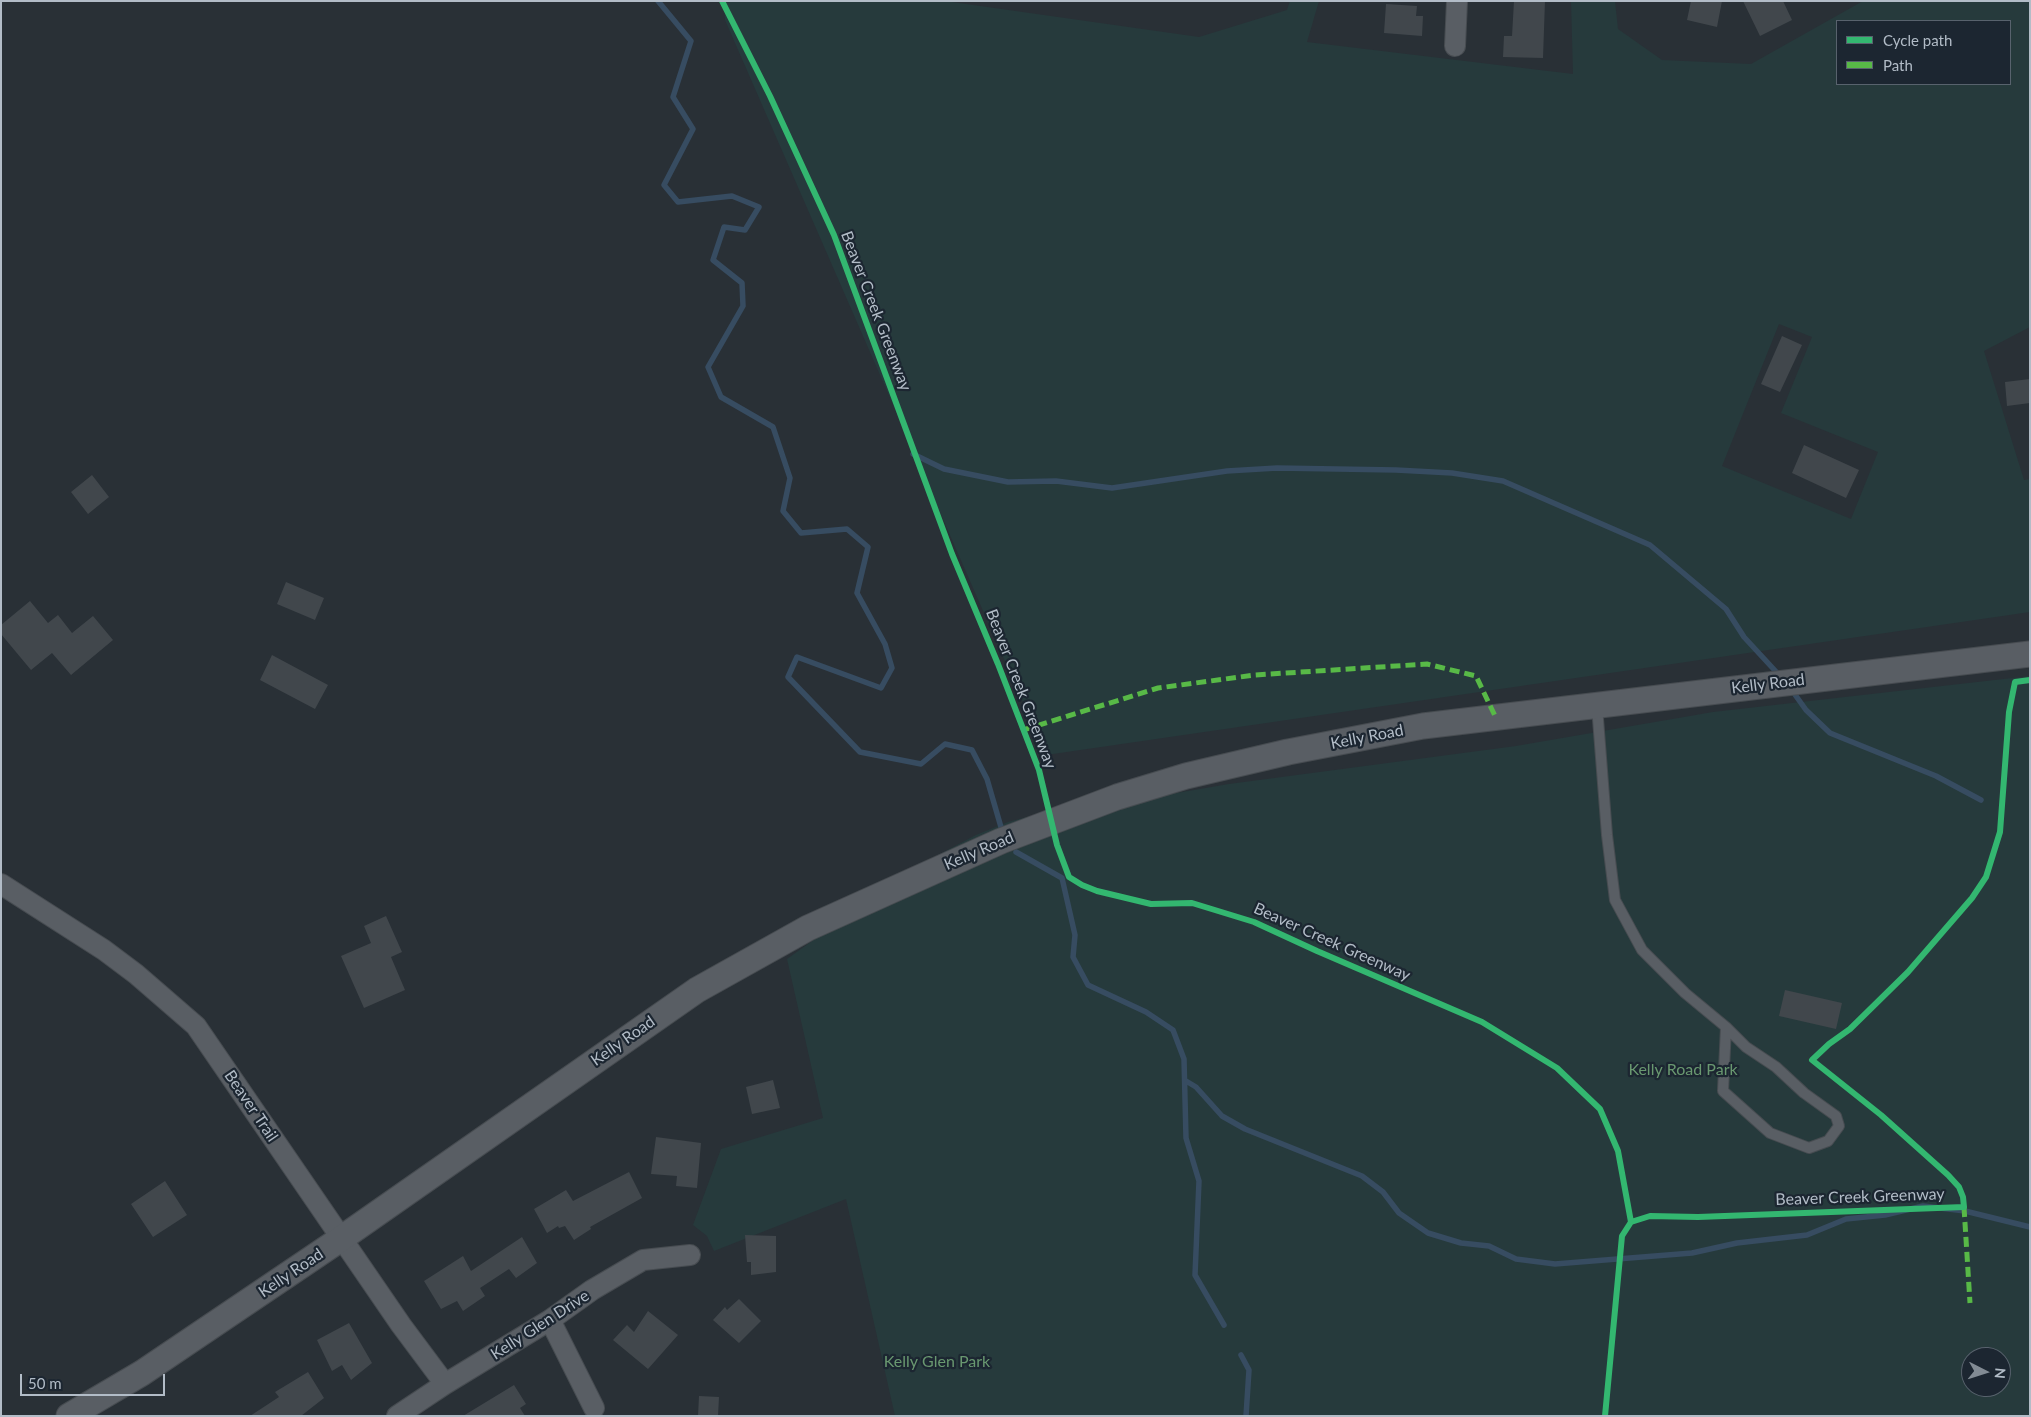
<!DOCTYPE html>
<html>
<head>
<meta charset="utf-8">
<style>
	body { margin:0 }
	#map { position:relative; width:2031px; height:1417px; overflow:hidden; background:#293036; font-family:Lato,sans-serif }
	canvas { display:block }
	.frame { position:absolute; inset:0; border:2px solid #b2bcc7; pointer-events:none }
	.legend { position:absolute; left:1836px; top:20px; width:175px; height:65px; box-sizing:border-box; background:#1c2631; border:1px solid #58626d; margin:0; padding:6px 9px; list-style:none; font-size:15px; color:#b2bcc7 }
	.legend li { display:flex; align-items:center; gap:10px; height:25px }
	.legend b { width:25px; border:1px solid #58626d }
	.north { position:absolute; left:1961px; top:1347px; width:50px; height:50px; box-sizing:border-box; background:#1c2631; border:1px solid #58626d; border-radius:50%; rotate:95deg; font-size:14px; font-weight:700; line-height:20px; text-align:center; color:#b2bcc7 }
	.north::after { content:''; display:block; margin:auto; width:18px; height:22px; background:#828b94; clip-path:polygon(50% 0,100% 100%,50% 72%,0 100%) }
	.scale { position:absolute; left:20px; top:1374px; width:145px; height:22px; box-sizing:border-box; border:2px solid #b2bcc7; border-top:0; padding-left:6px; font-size:15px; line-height:18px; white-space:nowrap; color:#b2bcc7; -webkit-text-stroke:4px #1c2631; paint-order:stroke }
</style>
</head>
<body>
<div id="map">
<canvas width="2031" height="1417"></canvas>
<div class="frame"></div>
<ul class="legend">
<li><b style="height:6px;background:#33b770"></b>Cycle path</li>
<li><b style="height:6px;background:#58b947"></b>Path</li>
</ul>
<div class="north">N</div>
<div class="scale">50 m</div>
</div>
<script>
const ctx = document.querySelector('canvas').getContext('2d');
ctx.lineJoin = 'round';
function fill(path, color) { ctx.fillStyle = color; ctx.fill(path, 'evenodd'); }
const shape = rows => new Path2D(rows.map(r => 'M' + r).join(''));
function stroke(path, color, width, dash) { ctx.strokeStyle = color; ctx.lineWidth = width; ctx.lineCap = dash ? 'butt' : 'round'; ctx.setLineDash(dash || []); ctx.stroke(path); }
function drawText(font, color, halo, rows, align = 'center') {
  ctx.font = font + ' Lato,sans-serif'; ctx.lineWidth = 4.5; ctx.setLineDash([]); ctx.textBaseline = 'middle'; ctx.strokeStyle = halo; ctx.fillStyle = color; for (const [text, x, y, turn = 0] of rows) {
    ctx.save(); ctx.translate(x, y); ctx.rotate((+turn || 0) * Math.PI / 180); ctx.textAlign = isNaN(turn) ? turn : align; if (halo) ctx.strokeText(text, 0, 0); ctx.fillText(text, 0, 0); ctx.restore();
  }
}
fill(shape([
	[724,1,945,1,1199,37,1287,10,1290,1,1319,1,1307,42,1573,74,1571,1,1615,1,1618,29,1662,60,1751,64,1863,1,2030,1,2030,327,1984,351,2024,480,2030,479,2030,612,1046,755,725,20],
	[2010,21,2010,84,1837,84,1837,21],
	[1779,324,1812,337,1781,413,1878,452,1851,519,1722,466],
	[2030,676,2030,1416,895,1416,846,1199,714,1251,707,1236,693,1225,721,1149,823,1118,787,959,915,867,976,835,1008,822,1042,813,1136,800,1229,784,1516,746,1713,712],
	[1971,1357,2001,1357,2001,1387,1971,1387]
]), '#263a3c');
stroke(shape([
	[658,1,691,41,673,97,693,129,664,185,678,202,732,196,759,207,745,230,724,227,713,260,742,283,743,306,708,367,721,397,773,427,790,478,783,511,801,533,847,529,868,547,857,593,885,644,892,668,881,688,797,657,788,677,860,752,921,764,945,744,972,750,987,779,1003,834],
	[913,454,944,469,1008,482,1056,481,1112,488,1227,471,1277,468,1396,470,1452,473,1503,481,1650,545,1726,609,1744,637,1780,676],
	[1791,689,1806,710,1830,733,1936,776,1981,800],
	[1016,852,1062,878,1075,935,1073,957,1088,985,1146,1012,1173,1030,1184,1059,1186,1138,1199,1181,1195,1275,1224,1325],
	[1186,1081,1196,1087,1222,1116,1245,1129,1362,1176,1383,1192,1399,1213,1428,1233,1461,1243,1489,1246,1516,1259,1555,1264,1692,1253,1737,1243,1807,1235,1846,1219,1885,1215,1923,1206,1965,1211,2030,1227],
	[1241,1355,1249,1370,1246,1416]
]), '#374c61', 5.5);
fill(shape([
	[1514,1,1545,1,1543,58,1503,57,1504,36,1512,36],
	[1691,1,1722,1,1717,27,1687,20],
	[1743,1,1783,1,1792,20,1760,36],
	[1386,4,1417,6,1416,16,1423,16,1422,36,1384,33],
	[1782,336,1802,345,1780,392,1761,384],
	[2030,379,2030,403,2007,406,2005,382],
	[1804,445,1859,470,1846,498,1792,473],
	[92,475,109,497,88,514,71,492],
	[286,582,324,598,315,620,277,604],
	[30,601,48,623,58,615,72,633,93,616,113,640,71,675,52,653,31,670,1,634,1,625],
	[272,655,328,685,315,709,260,680],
	[386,916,402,952,391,957,405,990,364,1008,341,956,371,943,364,926],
	[1785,990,1842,1003,1836,1029,1779,1016],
	[773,1080,780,1108,752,1114,746,1087],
	[656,1137,701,1143,697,1188,676,1186,677,1176,651,1174],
	[629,1172,642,1198,590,1227,591,1229,574,1240,565,1226,559,1228,558,1226,547,1233,534,1209,566,1190,573,1201],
	[165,1181,187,1215,153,1237,131,1204],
	[745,1235,776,1236,776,1272,751,1275,751,1262,747,1262],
	[522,1237,537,1263,516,1278,509,1269,480,1288,485,1296,463,1311,457,1301,441,1309,424,1281,463,1256,471,1271],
	[739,1299,761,1321,739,1343,713,1320,725,1307,727,1310],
	[648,1311,678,1335,648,1369,613,1340,627,1325,634,1332],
	[349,1323,372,1363,351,1380,342,1365,332,1371,317,1340],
	[308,1372,324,1398,301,1416,250,1416,279,1397,275,1392],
	[514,1385,526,1404,520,1408,525,1416,463,1416],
	[699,1396,719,1397,718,1416,698,1416]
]), '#41474c');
const service = shape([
	[1597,706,1607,835,1615,900,1642,950,1685,993,1726,1027,1723,1091,1770,1133,1809,1148,1828,1141,1839,1126,1836,1116,1804,1093,1776,1067,1746,1047,1726,1027]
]);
const minor = shape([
	[1455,46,1457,1],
	[1,884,104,950,136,974,196,1026,401,1325,445,1384],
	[550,1320,594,1408],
	[397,1416,445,1384,550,1320,592,1290,643,1260,690,1255]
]);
const tertiary = shape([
	[69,1416,142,1373,342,1238,697,990,808,928,1001,841,1117,797,1186,776,1288,752,1423,726,2030,654]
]);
stroke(service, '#474c51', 12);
stroke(minor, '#474c51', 22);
stroke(tertiary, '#474c51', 27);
stroke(service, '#595e64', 10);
stroke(minor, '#595e64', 20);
stroke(tertiary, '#595e64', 25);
stroke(shape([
	[1023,730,1158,688,1255,675,1427,664,1476,676,1496,718],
	[1964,1207,1970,1303]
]), '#58b947', 5, [10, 5]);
stroke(shape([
	[722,1,770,96,834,235,952,554,998,664,1039,770,1057,845,1069,877,1082,885,1097,891,1151,904,1192,903,1254,922,1317,951,1482,1022,1557,1068,1600,1109,1618,1151,1631,1222],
	[1605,1416,1622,1236,1631,1222,1650,1216,1698,1217,1964,1207,1963,1197,1959,1187,1948,1175,1881,1115,1812,1060,1829,1044,1850,1029,1908,972,1972,898,1986,877,2000,832,2009,712,2015,682,2030,680]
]), '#33b770', 6);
drawText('16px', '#b2bcc7', '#1c2631', [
	["Beaver Creek Greenway",876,311,69],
	["Kelly Road",1768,684,-7],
	["Beaver Creek Greenway",1021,689,69],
	["Kelly Road",1367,737,-11],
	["Kelly Road",979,851,-23],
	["Beaver Creek Greenway",1332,942,24],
	["Kelly Road",623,1041,-35],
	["Beaver Trail",251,1106,56],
	["Beaver Creek Greenway",1860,1197,-2],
	["Kelly Road",291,1273,-34],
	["Kelly Glen Drive",540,1325,-33]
]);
drawText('16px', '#699870', '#1c2631', [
	["Kelly Road Park",1683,1070],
	["Kelly Glen Park",937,1362]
]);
</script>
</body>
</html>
